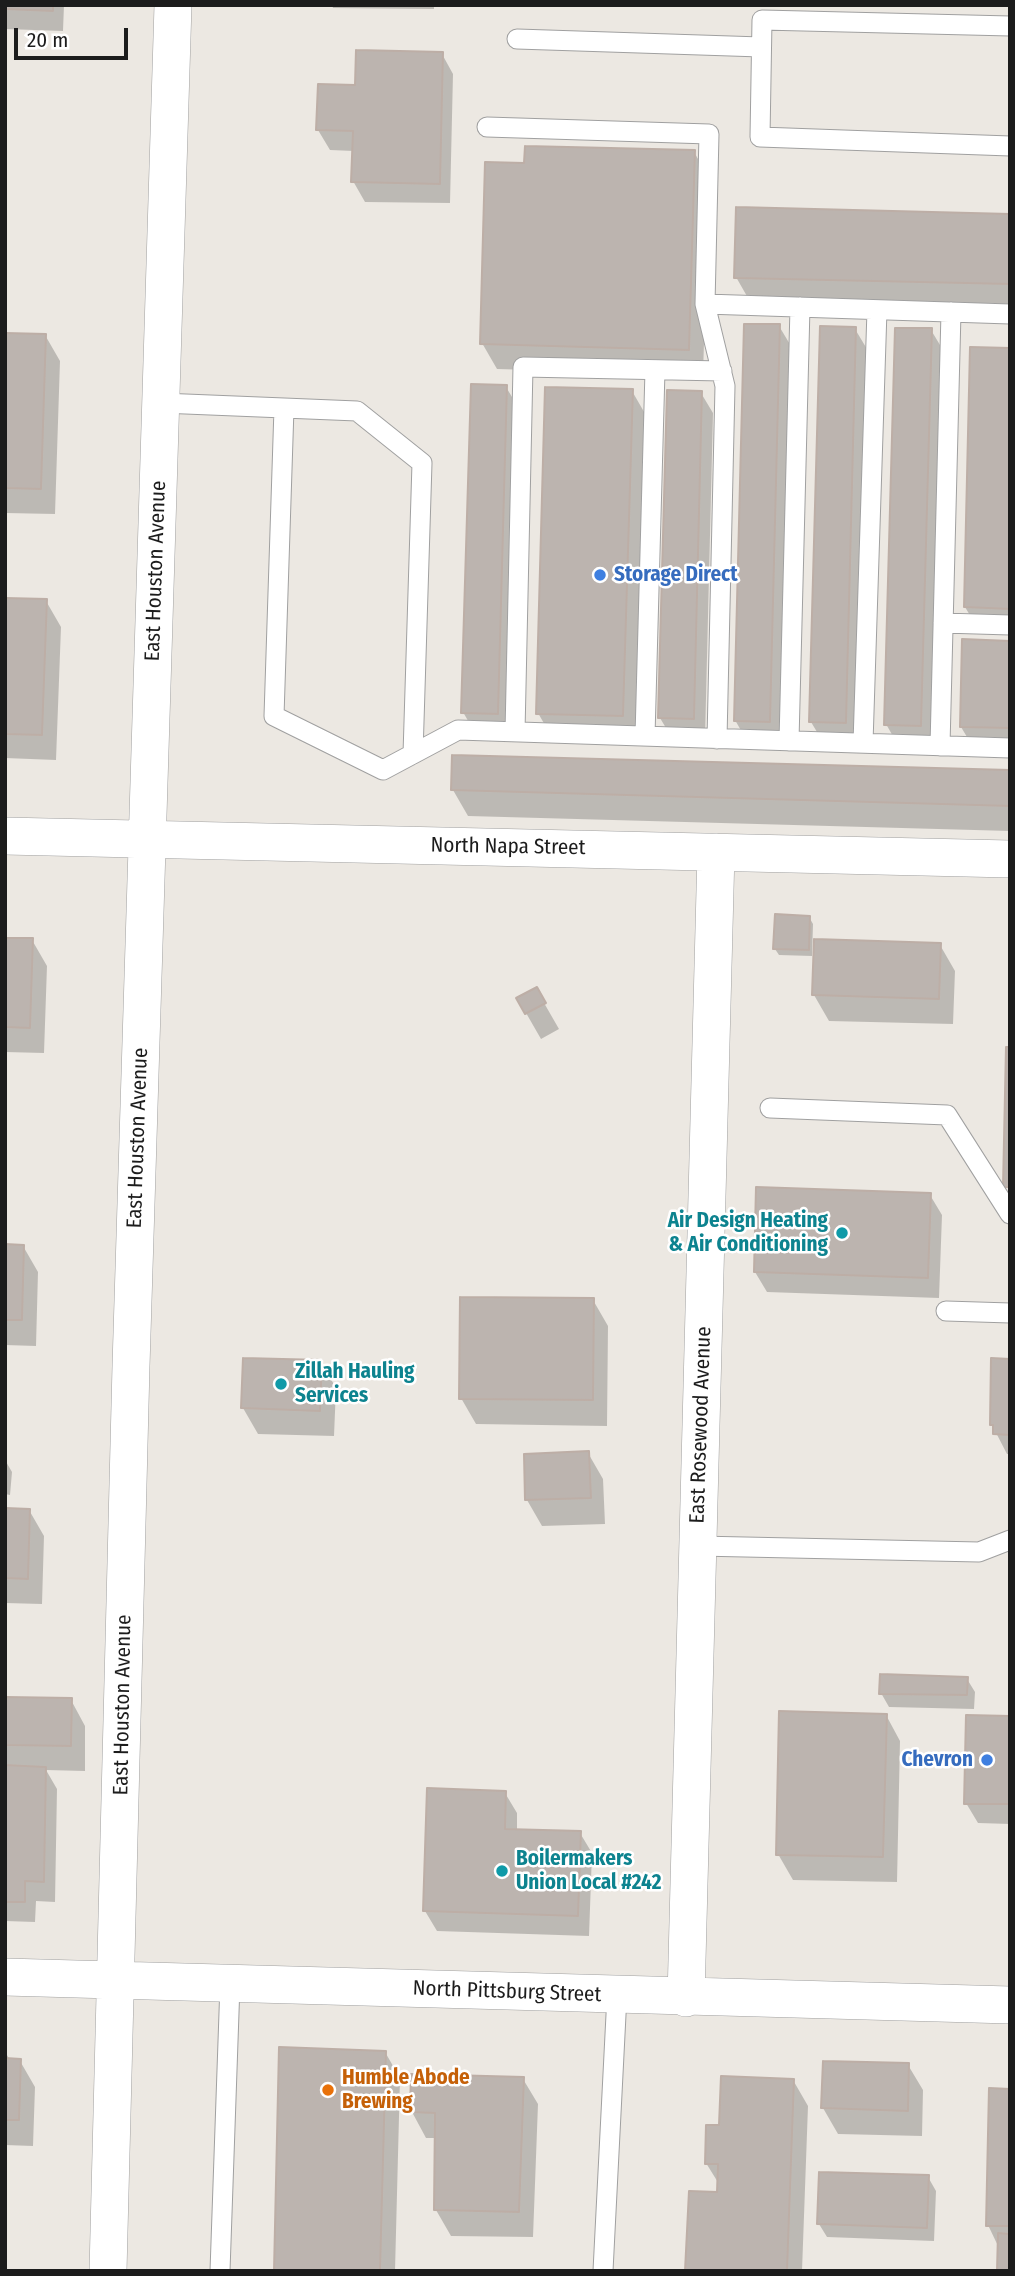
<!DOCTYPE html>
<html>
<head>
<meta charset="utf-8">
<style>
	body { margin:0 }
	#map { position:relative; width:1015px; height:2276px; overflow:hidden; background:#ece8e2; font-family:"Fira Sans Condensed",sans-serif }
	canvas { display:block }
	.frame { position:absolute; inset:0; border:7px solid #1c1c1c; pointer-events:none }
	.scale { position:absolute; left:14px; top:28px; width:114px; height:32px; box-sizing:border-box; border:4px solid #1c1c1c; border-top:0; padding-left:9px; font-size:21px; line-height:24px; white-space:nowrap; color:#1c1c1c; -webkit-text-stroke:5px #fff; paint-order:stroke }
</style>
</head>
<body>
<div id="map">
<canvas width="1015" height="2276"></canvas>
<div class="frame"></div>
<div class="scale">20 m</div>
</div>
<script>
const ctx = document.querySelector('canvas').getContext('2d');
ctx.lineJoin = 'round';
function fill(path, color) { ctx.fillStyle = color; ctx.fill(path, 'evenodd'); }
const shape = rows => new Path2D(rows.map(r => 'M' + r).join(''));
function stroke(path, color, width, dash) { ctx.strokeStyle = color; ctx.lineWidth = width; ctx.lineCap = dash ? 'butt' : 'round'; ctx.setLineDash(dash || []); ctx.stroke(path); }
function drawText(font, color, halo, rows, align = 'center') {
  ctx.font = font + ' "Fira Sans Condensed",sans-serif'; ctx.lineWidth = 5; ctx.setLineDash([]); ctx.textBaseline = 'middle'; ctx.strokeStyle = halo; ctx.fillStyle = color; for (const [text, x, y, turn = 0] of rows) {
    ctx.save(); ctx.translate(x, y); ctx.rotate((+turn || 0) * Math.PI / 180); ctx.textAlign = isNaN(turn) ? turn : align; if (halo) ctx.strokeText(text, 0, 0); ctx.fillText(text, 0, 0); ctx.restore();
  }
}
fill(shape([
	[5,5,64,5,63,31,5,29],
	[332,5,434,5,434,9,333,8],
	[442,54,453,74,450,203,365,202,353,181,354,151,330,150,318,130,357,86],
	[694,152,709,178,703,375,497,369,482,343],
	[1010,215,1010,304,748,298,736,277],
	[779,326,791,346,781,742,747,741,735,720],
	[855,329,867,349,857,743,823,742,811,722],
	[931,330,943,350,932,746,898,745,886,724],
	[5,334,45,335,60,361,55,514,5,513],
	[1010,350,1010,628,977,627,965,607],
	[506,387,518,407,508,733,475,733,463,712],
	[632,391,647,417,637,742,553,739,538,713],
	[701,393,713,413,705,739,672,738,660,718],
	[5,599,46,601,61,627,56,760,5,758],
	[1010,643,1010,748,973,747,961,727],
	[1010,772,1010,831,468,816,453,790],
	[809,917,813,924,812,956,779,955,775,949],
	[5,939,32,940,47,966,44,1053,5,1052],
	[940,945,955,971,953,1024,829,1021,814,995],
	[536,989,559,1029,541,1039,518,999],
	[930,1195,942,1215,939,1298,767,1292,755,1272],
	[5,1246,23,1246,38,1272,36,1346,5,1345],
	[593,1300,608,1326,607,1426,476,1424,461,1398],
	[1010,1361,1010,1454,1007,1454,992,1425],
	[321,1362,336,1388,334,1436,258,1434,243,1408],
	[588,1453,603,1479,605,1524,542,1526,527,1500],
	[5,1460,12,1472,10,1495,5,1494],
	[5,1510,29,1510,44,1536,42,1604,5,1603],
	[967,1679,975,1692,974,1709,889,1707,881,1693],
	[5,1699,71,1700,85,1726,85,1771,46,1770,57,1789,55,1902,36,1901,35,1922,5,1921],
	[886,1715,900,1741,897,1882,793,1880,778,1854],
	[1010,1717,1010,1824,978,1823,966,1803],
	[505,1793,517,1813,517,1831,580,1833,592,1853,589,1936,437,1931,425,1911],
	[5,2052,10,2060,20,2061,35,2087,33,2146,5,2145],
	[385,2052,400,2078,395,2271,276,2271],
	[908,2065,923,2090,922,2136,838,2134,823,2108],
	[523,2079,538,2104,533,2237,451,2236,436,2210,437,2138,426,2138,412,2112],
	[793,2080,808,2106,802,2271,687,2271,718,2194,719,2184,706,2163],
	[1010,2091,1010,2271,988,2225],
	[928,2177,936,2191,934,2241,827,2237,819,2224],
	[5,2231,7,2235,6,2271,5,2271]
]), '#0003');
const building = shape([
	[5,5,53,5,53,11,5,9,5,5],
	[356,50,443,52,440,184,351,182,353,131,316,130,318,84,355,85,356,50],
	[525,146,695,150,689,350,480,344,485,162,524,163,525,146],
	[736,207,1010,214,1010,284,734,278,736,207],
	[744,324,780,324,770,722,734,721,744,324],
	[820,326,856,327,846,723,809,722,820,326],
	[895,328,932,328,921,726,884,725,895,328],
	[5,333,46,334,41,489,5,488,5,333],
	[970,347,1010,348,1010,609,964,607,970,347],
	[471,384,507,385,498,714,461,713,471,384],
	[545,387,633,389,623,716,536,714,545,387],
	[667,390,702,391,694,719,658,718,667,390],
	[5,598,47,599,42,735,5,734,5,598],
	[962,639,1010,641,1010,728,960,727,962,639],
	[452,755,1010,770,1010,806,451,790,452,755],
	[775,914,810,916,809,950,773,949,775,914],
	[5,938,33,938,30,1028,5,1027,5,938],
	[814,939,941,943,939,999,812,995,814,939],
	[537,987,546,1003,525,1014,516,998,537,987],
	[1006,1047,1010,1047,1010,1187,1003,1187,1006,1047],
	[756,1187,931,1193,928,1278,754,1272,756,1187],
	[5,1244,24,1245,22,1320,5,1320,5,1244],
	[460,1297,594,1298,593,1400,459,1399,460,1297],
	[243,1358,322,1360,320,1411,241,1408,243,1358],
	[991,1358,1010,1359,1010,1435,993,1434,993,1425,990,1425,991,1358],
	[589,1451,591,1498,525,1500,524,1454,589,1451],
	[5,1508,30,1509,28,1579,5,1578,5,1508],
	[880,1674,968,1677,967,1695,879,1694,880,1674],
	[5,1697,72,1698,71,1746,5,1745,5,1697],
	[779,1711,887,1714,883,1857,776,1855,779,1711],
	[966,1715,1010,1716,1010,1804,964,1804,966,1715],
	[5,1765,46,1767,44,1882,25,1881,25,1902,5,1902,5,1765],
	[427,1788,506,1791,505,1829,581,1831,578,1916,423,1911,427,1788],
	[279,2047,386,2051,380,2271,274,2271,279,2047],
	[5,2058,21,2059,19,2120,5,2120,5,2058],
	[823,2061,909,2063,908,2111,821,2108,823,2061],
	[411,2074,524,2077,519,2212,434,2210,435,2113,410,2112,411,2074],
	[721,2076,794,2079,787,2271,685,2271,689,2191,717,2192,718,2164,705,2164,706,2125,719,2125,721,2076],
	[989,2088,1010,2089,1010,2226,986,2226,989,2088],
	[819,2172,929,2175,927,2228,817,2224,819,2172],
	[998,2233,1010,2234,1010,2271,997,2271,998,2233]
]);
fill(building, '#bcb4af');
stroke(building, '#bdaea6', 2);
const lane = shape([
	[1010,26,762,20,760,137,1010,146],
	[517,39,761,47],
	[487,127,709,134,705,304,725,386,717,739],
	[705,304,1010,314],
	[161,403,284,408,274,716,383,770,458,730,1010,748],
	[284,408,357,411,422,463,413,754],
	[943,623,1010,625],
	[515,732,523,367,722,371],
	[645,736,655,370],
	[789,741,800,307],
	[863,743,877,310],
	[940,746,951,312],
	[770,1108,947,1115,1010,1214],
	[946,1311,1010,1313],
	[698,1546,979,1552,1010,1540],
	[220,2271,230,1984],
	[603,2271,617,1995]
]);
const street = shape([
	[5,836,1010,859],
	[5,1977,1010,2005],
	[686,1998,716,852],
	[108,2271,131,1366,173,5]
]);
stroke(lane, '#a0a0a0', 21);
stroke(street, '#a0a0a0', 38);
stroke(lane, '#fff', 19);
stroke(street, '#fff', 37);
for (const [x, y, r, color] of [
	[600,575,7,"#3f7fe0"],
	[842,1233,7,"#0f9aa8"],
	[281,1384,7,"#0f9aa8"],
	[987,1760,7,"#3f7fe0"],
	[502,1871,7,"#0f9aa8"],
	[328,2090,7,"#e8710a"]
]) { const dot = new Path2D(); dot.arc(x, y, r, 0, 2 * Math.PI); ctx.fillStyle = color; ctx.fill(dot); stroke(dot, '#fff', 2.5); }
drawText('21px', '#1c1c1c', '#fff', [
	["East Houston Avenue",156,571,-88],
	["North Napa Street",508,847,1],
	["East Houston Avenue",138,1138,-88],
	["East Rosewood Avenue",701,1425,-88],
	["East Houston Avenue",123,1705,-89],
	["North Pittsburg Street",507,1992,2]
]);
drawText('bold 21px', '#366cbe', '#fff', [
	["Storage Direct",614,575],
	["Chevron",973,1760,"right"]
], 'left');
drawText('bold 21px', '#0d838f', '#fff', [
	["Air Design Heating",828,1221,"right"],
	["& Air Conditioning",828,1245,"right"],
	["Zillah Hauling",295,1372],
	["Services",295,1396],
	["Boilermakers",516,1859],
	["Union Local #242",516,1883]
], 'left');
drawText('bold 21px', '#c56008', '#fff', [
	["Humble Abode",342,2078],
	["Brewing",342,2102]
], 'left');
</script>
</body>
</html>
